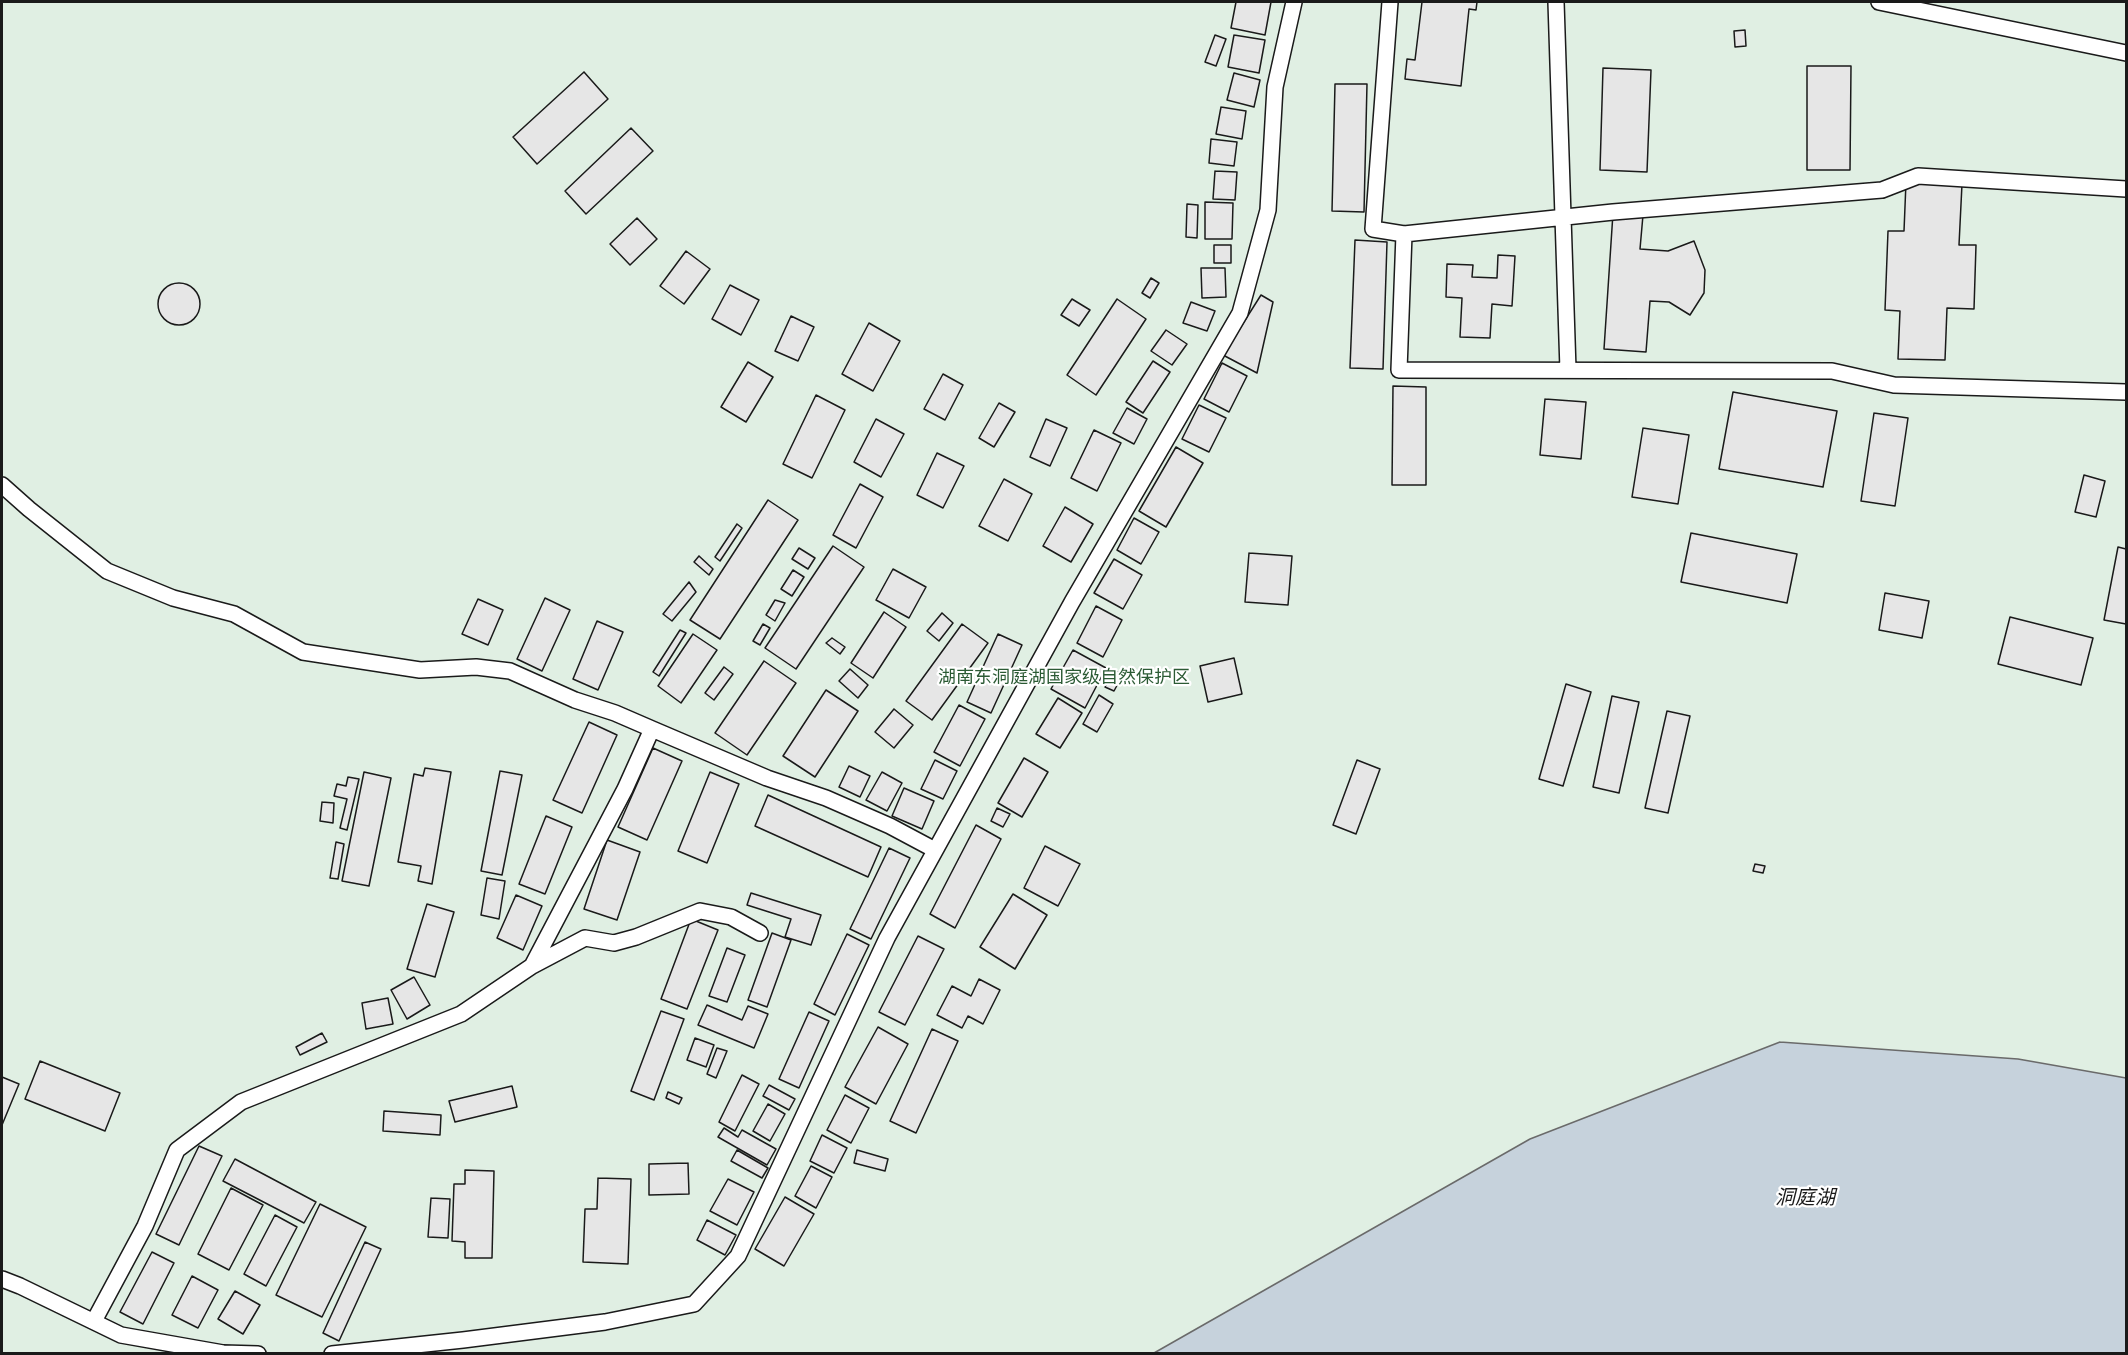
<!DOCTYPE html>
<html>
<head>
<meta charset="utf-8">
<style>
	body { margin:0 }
	#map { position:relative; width:2128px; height:1355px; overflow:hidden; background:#fff; font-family:"DejaVu Sans",sans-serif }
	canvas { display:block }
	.frame { position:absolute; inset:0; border:3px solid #1a1a1a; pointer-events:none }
</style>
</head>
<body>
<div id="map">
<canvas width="2128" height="1355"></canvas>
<div class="frame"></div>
</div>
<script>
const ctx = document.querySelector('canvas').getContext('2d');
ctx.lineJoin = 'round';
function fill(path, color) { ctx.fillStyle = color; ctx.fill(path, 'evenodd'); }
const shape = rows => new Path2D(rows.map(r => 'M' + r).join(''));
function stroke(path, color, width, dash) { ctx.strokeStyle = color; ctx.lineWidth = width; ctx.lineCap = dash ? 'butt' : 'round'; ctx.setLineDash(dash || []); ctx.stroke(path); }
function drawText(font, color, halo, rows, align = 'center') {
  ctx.font = font + ' "DejaVu Sans","Noto Sans SC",sans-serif'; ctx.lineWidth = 4.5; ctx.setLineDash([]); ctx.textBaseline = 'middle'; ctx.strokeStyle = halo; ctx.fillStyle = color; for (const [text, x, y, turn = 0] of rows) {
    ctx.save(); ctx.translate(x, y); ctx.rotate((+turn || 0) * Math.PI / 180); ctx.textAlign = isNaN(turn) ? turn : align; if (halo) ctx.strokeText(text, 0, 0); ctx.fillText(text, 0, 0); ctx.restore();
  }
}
const green = shape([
	[2,2,2126,2,2126,1353,2,1354,2,2]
]);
fill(green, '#e0efe3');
stroke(green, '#6a6a6a', 1.5);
const water = shape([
	[1780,1042,2018,1059,2126,1078,2126,1353,1154,1353,1530,1139,1780,1042]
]);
fill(water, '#c6d2dc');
stroke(water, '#6a6a6a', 1.5);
const building = shape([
	[1236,2,1271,2,1265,35,1231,28,1236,2],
	[1422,2,1477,2,1476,10,1469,9,1461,86,1405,79,1407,59,1415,60,1422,2],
	[1745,30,1746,46,1735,47,1734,31,1745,30],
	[1215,35,1226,39,1216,66,1205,62,1215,35],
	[1234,35,1265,40,1259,73,1228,67,1234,35],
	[1807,66,1851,66,1850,170,1807,170,1807,66],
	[1603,68,1651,70,1647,172,1600,170,1603,68],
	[584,72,608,99,537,164,513,137,584,72],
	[1234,73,1260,80,1254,107,1227,100,1234,73],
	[1335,84,1367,84,1364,212,1332,211,1335,84],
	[1221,107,1246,111,1242,139,1216,134,1221,107],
	[631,128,653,151,586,214,565,191,631,128],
	[1211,139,1237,142,1234,166,1209,163,1211,139],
	[1215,171,1237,172,1235,200,1213,199,1215,171],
	[1906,182,1962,184,1959,245,1976,245,1974,309,1947,308,1945,360,1898,359,1900,311,1885,310,1888,231,1904,231,1906,182],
	[1205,202,1233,203,1232,239,1205,239,1205,202],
	[1187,204,1198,205,1197,238,1186,237,1187,204],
	[1613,213,1643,215,1640,249,1668,251,1694,241,1705,270,1704,293,1690,315,1669,302,1650,301,1646,352,1604,349,1613,213],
	[637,218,657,239,630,265,610,244,637,218],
	[1355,240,1387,242,1383,369,1350,368,1355,240],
	[1214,245,1231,245,1231,263,1214,263,1214,245],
	[686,251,710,269,684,304,660,286,686,251],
	[1498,255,1515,256,1512,306,1492,304,1490,338,1460,337,1462,298,1446,297,1447,264,1473,265,1472,277,1497,278,1498,255],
	[1201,268,1225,268,1226,297,1202,298,1201,268],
	[1151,278,1159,283,1150,298,1142,293,1151,278],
	'158 304a21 21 0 1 1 42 0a21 21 0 1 1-42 0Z',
	[730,285,759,300,741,335,712,319,730,285],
	[1261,295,1273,302,1257,373,1223,355,1261,295],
	[1072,299,1090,310,1079,326,1061,315,1072,299],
	[1117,299,1146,319,1096,395,1067,375,1117,299],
	[1191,302,1215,311,1207,331,1183,323,1191,302],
	[791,316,814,327,798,361,775,351,791,316],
	[869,323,900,341,873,391,842,374,869,323],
	[1166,330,1187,344,1172,365,1151,351,1166,330],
	[1153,361,1170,372,1143,413,1126,402,1153,361],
	[748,362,773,377,746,422,721,407,748,362],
	[1222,363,1247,376,1229,412,1204,399,1222,363],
	[943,374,963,385,945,420,924,409,943,374],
	[1393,386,1426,387,1426,485,1392,485,1393,386],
	[1733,392,1837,411,1823,487,1719,469,1733,392],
	[816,395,845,410,812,478,783,464,816,395],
	[1545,399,1586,402,1581,459,1540,455,1545,399],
	[999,403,1015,412,994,447,979,438,999,403],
	[1199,405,1226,418,1209,452,1182,439,1199,405],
	[1127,408,1147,419,1134,444,1113,433,1127,408],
	[1874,413,1908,418,1895,506,1861,501,1874,413],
	[876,419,904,434,881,477,854,462,876,419],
	[1046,419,1067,428,1050,466,1030,457,1046,419],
	[1643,428,1689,435,1678,504,1632,497,1643,428],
	[1094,430,1121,443,1097,491,1071,478,1094,430],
	[1176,447,1203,463,1166,527,1139,511,1176,447],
	[937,453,964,466,943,508,917,495,937,453],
	[2084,475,2105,481,2096,517,2075,512,2084,475],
	[1004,479,1032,494,1008,541,979,526,1004,479],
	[860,484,883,497,856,548,833,535,860,484],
	[768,500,798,520,720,639,690,620,768,500],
	[1065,507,1093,524,1071,562,1043,546,1065,507],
	[1134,518,1159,532,1141,564,1117,550,1134,518],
	[737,524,742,528,720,561,715,557,737,524],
	[1691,533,1797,554,1787,603,1681,582,1691,533],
	[833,546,864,567,796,669,765,648,833,546],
	[2118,547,2126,549,2126,624,2104,620,2118,547],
	[799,548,815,558,808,569,792,559,799,548],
	[1249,553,1292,556,1288,605,1245,602,1249,553],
	[699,556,713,569,709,575,694,562,699,556],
	[1114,559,1142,575,1123,609,1094,593,1114,559],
	[893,569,926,587,909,618,876,600,893,569],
	[793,570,804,577,792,596,781,589,793,570],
	[689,582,696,592,672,621,663,614,689,582],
	[1885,593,1929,601,1922,638,1879,630,1885,593],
	[545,598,570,610,542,671,517,659,545,598],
	[478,599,503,610,488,645,462,634,478,599],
	[775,600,785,603,775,621,766,615,775,600],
	[1096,606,1122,620,1103,657,1077,643,1096,606],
	[884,612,906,627,873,678,851,663,884,612],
	[942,613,953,623,939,641,927,631,942,613],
	[2010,617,2093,638,2081,685,1998,664,2010,617],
	[597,621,623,632,598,690,573,679,597,621],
	[763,624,770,628,760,645,753,641,763,624],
	[962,624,988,643,932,720,906,701,962,624],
	[680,630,686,633,659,676,653,672,680,630],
	[693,634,717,650,681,703,658,686,693,634],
	[998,634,1022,645,991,713,967,702,998,634],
	[832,638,845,647,840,654,826,643,832,638],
	[1073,650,1106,668,1085,708,1051,689,1073,650],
	[1234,658,1242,694,1208,702,1200,666,1234,658],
	[764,661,796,683,747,755,715,733,764,661],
	[724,667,733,674,714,700,705,693,724,667],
	[850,669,868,685,858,698,839,681,850,669],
	[1113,670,1123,674,1114,691,1105,687,1113,670],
	[1566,684,1591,692,1563,786,1539,779,1566,684],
	[826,690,858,711,815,777,783,756,826,690],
	[1099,695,1113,704,1097,732,1083,724,1099,695],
	[1612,696,1639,702,1619,793,1593,787,1612,696],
	[1058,698,1082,713,1060,748,1036,734,1058,698],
	[959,705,985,719,960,766,934,752,959,705],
	[894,709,913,725,894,748,875,732,894,709],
	[1667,711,1690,716,1668,813,1645,808,1667,711],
	[589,722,617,735,582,813,553,800,589,722],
	[653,748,682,761,647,840,618,827,653,748],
	[1024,758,1048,772,1022,817,998,803,1024,758],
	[935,760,957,771,943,799,921,789,935,760],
	[1357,760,1380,769,1356,834,1333,825,1357,760],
	[849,766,870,776,860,797,839,787,849,766],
	[425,768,451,772,432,884,418,881,421,866,398,862,414,774,423,776,425,768],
	[500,771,522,775,502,875,481,871,500,771],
	[364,772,391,778,369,886,342,881,364,772],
	[710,772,739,784,707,863,678,851,710,772],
	[882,772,902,783,887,811,866,800,882,772],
	[348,777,359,779,347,830,340,828,347,799,334,796,337,784,346,786,348,777],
	[904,788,934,801,922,829,892,816,904,788],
	[768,795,881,847,868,877,755,826,768,795],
	[322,802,334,803,333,823,320,821,322,802],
	[997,808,1010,814,1003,827,991,821,997,808],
	[546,816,572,827,545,894,519,884,546,816],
	[976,825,1001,839,955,928,930,914,976,825],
	[607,840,640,852,617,920,584,909,607,840],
	[336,842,344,844,338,879,330,878,336,842],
	[1045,846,1080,864,1058,906,1024,888,1045,846],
	[889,848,910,858,871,939,850,929,889,848],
	[1755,864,1765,866,1763,873,1753,871,1755,864],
	[487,878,505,881,499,919,481,915,487,878],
	[751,893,821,915,811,945,785,937,791,919,747,905,751,893],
	[1013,894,1047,915,1015,969,980,947,1013,894],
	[516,895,542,906,523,950,497,938,516,895],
	[427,904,454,912,435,977,407,969,427,904],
	[691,919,718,930,687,1009,661,999,691,919],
	[772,933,791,940,767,1007,748,1000,772,933],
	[847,934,869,945,835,1015,814,1004,847,934],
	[918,936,944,949,905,1025,879,1012,918,936],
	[727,948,745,955,727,1002,709,996,727,948],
	[414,977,430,1005,407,1019,391,990,414,977],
	[979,979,1000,990,983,1024,968,1016,962,1028,937,1015,952,986,971,996,979,979],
	[388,998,393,1024,366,1029,362,1003,388,998],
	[707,1005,742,1020,748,1006,768,1014,754,1048,698,1025,707,1005],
	[661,1011,684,1019,654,1100,631,1091,661,1011],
	[809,1012,829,1021,799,1088,779,1079,809,1012],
	[878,1027,908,1044,876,1104,845,1087,878,1027],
	[932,1029,958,1041,916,1133,890,1121,932,1029],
	[322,1033,327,1042,300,1055,296,1047,322,1033],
	[695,1038,714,1045,706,1067,687,1060,695,1038],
	[717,1048,727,1051,716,1078,707,1074,717,1048],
	[40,1061,120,1093,105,1131,25,1099,40,1061],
	[742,1075,759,1084,735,1131,719,1122,742,1075],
	[2,1077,19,1084,2,1125,2,1077],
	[769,1085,795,1099,789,1110,763,1096,769,1085],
	[512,1086,517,1107,455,1122,449,1101,512,1086],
	[668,1092,682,1098,679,1104,666,1098,668,1092],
	[845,1095,869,1108,851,1143,827,1130,845,1095],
	[768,1104,785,1114,770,1141,753,1131,768,1104],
	[384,1111,441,1115,440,1135,383,1131,384,1111],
	[724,1128,738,1137,742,1130,776,1149,767,1165,718,1137,724,1128],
	[822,1135,847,1148,834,1173,810,1161,822,1135],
	[199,1146,222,1156,179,1245,156,1234,199,1146],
	[737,1150,768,1168,762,1178,731,1161,737,1150],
	[857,1150,888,1159,885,1171,854,1163,857,1150],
	[235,1159,316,1202,304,1223,223,1181,235,1159],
	[688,1163,689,1194,649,1195,649,1164,688,1163],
	[811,1166,832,1177,816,1208,795,1196,811,1166],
	[465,1170,494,1171,492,1258,465,1258,465,1242,452,1241,454,1184,465,1184,465,1170],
	[598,1178,631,1179,628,1264,583,1262,585,1209,597,1209,598,1178],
	[728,1179,754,1192,737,1225,710,1211,728,1179],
	[231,1188,263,1205,229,1270,198,1254,231,1188],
	[785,1197,814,1214,784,1266,755,1249,785,1197],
	[431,1198,450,1199,448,1238,428,1237,431,1198],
	[320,1204,366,1227,322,1317,276,1295,320,1204],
	[275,1215,297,1227,266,1286,244,1274,275,1215],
	[707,1220,736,1235,725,1255,697,1240,707,1220],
	[365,1242,381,1249,339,1341,323,1333,365,1242],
	[152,1252,174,1263,143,1324,120,1312,152,1252],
	[192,1276,218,1290,198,1328,172,1315,192,1276],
	[235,1291,260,1305,243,1334,218,1319,235,1291]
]);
fill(building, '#e6e6e6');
stroke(building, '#1a1a1a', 1.5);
const minor = shape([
	[1390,2,1373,229,1404,234],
	[1556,2,1568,370],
	[1879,2,2126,53],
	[2126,189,1918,176,1882,190,1613,212,1404,234,1399,370,1832,371,1894,385,2126,392],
	[2,485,29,509,107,571,173,598,234,614,303,652,420,670,476,667,510,671,575,700,615,713,652,729],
	[532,966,585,938,614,943,636,937,700,911,731,917,760,933],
	[2,1279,20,1286,121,1335,223,1353,258,1354],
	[94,1321,145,1226,177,1150,241,1102,461,1014,532,966,625,789,652,729,767,778,826,798,890,826,935,850],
	[332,1354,463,1340,605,1322,694,1304,738,1256,887,938,1072,602,1240,313,1268,210,1275,87,1294,2]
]);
stroke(minor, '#1a1a1a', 18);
stroke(minor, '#fff', 15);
drawText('18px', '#2b5a34', '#fff', [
	["湖南东洞庭湖国家级自然保护区",1064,678]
]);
drawText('italic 20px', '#1a1a1a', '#fff', [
	["洞庭湖",1805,1199]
]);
</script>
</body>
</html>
